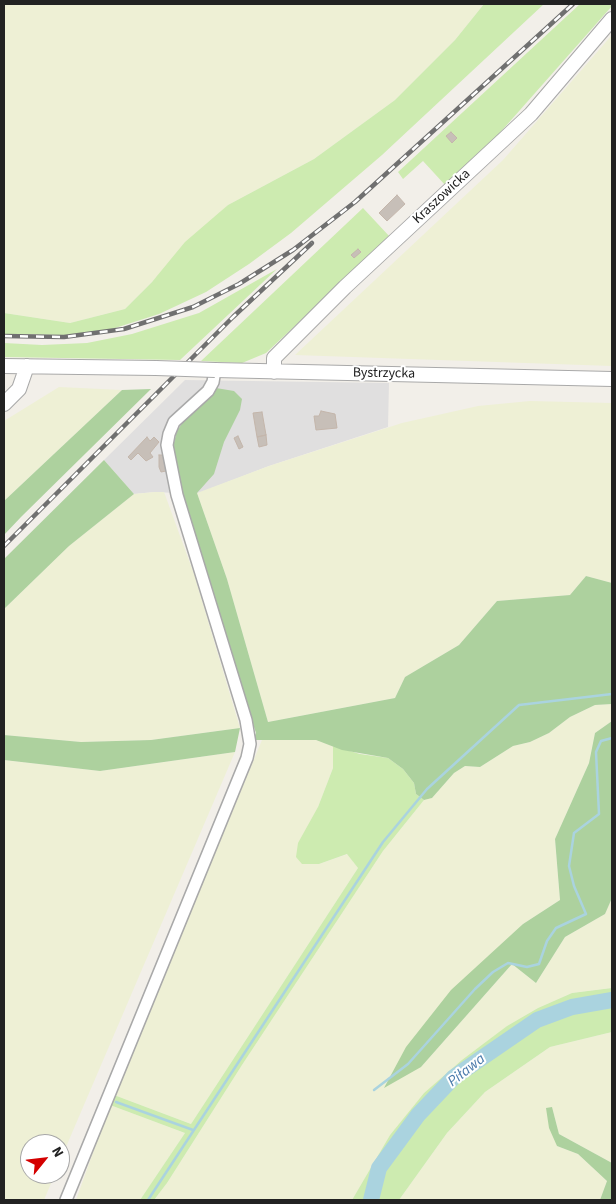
<!DOCTYPE html>
<html>
<head>
<meta charset="utf-8">
<style>
	body { margin:0 }
	#map { position:relative; width:616px; height:1204px; overflow:hidden; background:#f2efe9; font-family:"Source Sans 3",sans-serif }
	canvas { display:block }
	.frame { position:absolute; inset:0; border:5px solid #222; pointer-events:none }
	.north { position:absolute; left:20px; top:1134px; width:50px; height:50px; box-sizing:border-box; background:#fff; border:1px solid #a7a7a7; border-radius:50%; rotate:61deg; font-size:14px; font-weight:700; line-height:20px; text-align:center; color:#222 }
	.north::after { content:''; display:block; margin:auto; width:18px; height:22px; background:#d40000; clip-path:polygon(50% 0,100% 100%,50% 72%,0 100%) }
</style>
</head>
<body>
<div id="map">
<canvas width="616" height="1204"></canvas>
<div class="frame"></div>
<div class="north">N</div>
</div>
<script>
const ctx = document.querySelector('canvas').getContext('2d');
ctx.lineJoin = 'round';
function fill(path, color) { ctx.fillStyle = color; ctx.fill(path, 'evenodd'); }
const shape = rows => new Path2D(rows.map(r => 'M' + r).join(''));
function stroke(path, color, width, dash) { ctx.strokeStyle = color; ctx.lineWidth = width; ctx.lineCap = dash ? 'butt' : 'round'; ctx.setLineDash(dash || []); ctx.stroke(path); }
function drawText(font, color, halo, rows, align = 'center') {
  ctx.font = font + ' "Source Sans 3",sans-serif'; ctx.lineWidth = 4; ctx.setLineDash([]); ctx.textBaseline = 'middle'; ctx.strokeStyle = halo; ctx.fillStyle = color; for (const [text, x, y, turn = 0] of rows) {
    ctx.save(); ctx.translate(x, y); ctx.rotate((+turn || 0) * Math.PI / 180); ctx.textAlign = isNaN(turn) ? turn : align; if (halo) ctx.strokeText(text, 0, 0); ctx.fillText(text, 0, 0); ctx.restore();
  }
}
fill(shape([
	[185,380,389,383,388,427,269,466,197,494,155,492,134,494,104,460]
]), '#e0dfdf');
fill(shape([
	[4,4,484,4,455,40,395,100,314,159,228,205,125,309,70,323,4,313],
	[612,35,612,366,295,355,503,160],
	[59,387,122,390,4,501,4,421],
	[530,401,612,403,612,583,586,576,570,595,497,601,459,645,405,677,395,698,268,722,227,579,197,493,269,466,402,423,478,406],
	[155,492,164,492,194,574,240,728,151,740,81,742,4,735,4,609,69,546,134,494],
	[612,704,612,721,595,733,589,763,555,839,560,900,523,924,421,1067,512,964,536,983,565,937,605,914,612,898,612,988,572,993,538,1008,507,1026,424,1093,390,1135,352,1200,154,1200,167,1183,242,1065,383,851,424,800,432,798,454,773,465,766,480,767,513,746,530,742,549,733,570,717,595,705],
	[262,740,316,740,333,746,333,768,318,807,319,864,348,854,358,868,191,1124,114,1095],
	[235,752,60,1161,60,1144,30,1144,30,1174,55,1174,44,1200,4,1200,4,760,100,771],
	[612,1032,612,1163,559,1134,552,1107,557,1146,578,1154,607,1181,600,1200,399,1200,447,1133,485,1092,550,1047],
	[110,1105,185,1133,140,1200,76,1200]
]), '#eef0d5');
fill(shape([
	[484,4,544,4,382,155,291,233,249,264,206,292,159,314,112,329,66,335,4,334,4,313,70,323,125,309,152,282,185,242,228,205,314,159,395,100,455,40],
	[580,4,612,4,612,6,497,136,446,186,423,161,403,179,398,172],
	[363,208,390,237,266,353,242,363,201,361],
	[277,269,180,360,4,357,4,343,42,345,87,343,132,334,199,313],
	[333,746,360,754,388,758,403,769,414,783,416,794,424,800,383,851,242,1065,167,1183,154,1200,140,1200,185,1133,110,1105,114,1095,191,1124,358,868,347,854,319,864,302,864,296,857,298,843,318,807,333,768],
	[612,988,612,1032,550,1047,485,1092,447,1133,399,1200,352,1200,390,1135,424,1093,462,1060,507,1026,538,1008,572,993]
]), '#cdebb0');
fill(shape([
	[216,388,234,391,242,399,240,410,224,442,214,474,197,493,227,579,268,722,395,698,405,677,459,645,497,601,570,595,586,576,612,583,612,704,595,705,570,717,549,733,530,742,513,746,480,767,465,766,454,773,432,798,424,800,416,794,414,783,403,769,388,758,342,750,316,740,253,740,256,733,236,673,175,470,173,446,177,431,187,416],
	[151,389,21,517,4,535,4,501,122,390],
	[104,460,134,494,69,546,4,609,4,559],
	[612,721,612,898,605,914,565,937,536,983,512,964,421,1067,384,1088,406,1047,451,990,523,924,560,900,555,839,589,763,595,733],
	[240,728,235,752,100,771,4,760,4,735,81,742,151,740],
	[552,1107,559,1134,612,1163,612,1200,600,1200,607,1181,578,1154,557,1146,549,1128,546,1108]
]), '#add19e');
stroke(shape([
	[374,1090,408,1064,475,989,493,972,508,963,527,967,539,964,547,941,556,928,586,914,574,886,569,866,574,833,599,814,596,752,601,741,612,738],
	[116,1102,193,1130],
	[148,1200,383,842,427,789,519,705,612,694]
]), '#aad3df', 2.5);
stroke(shape([
	[371,1200,379,1168,418,1115,454,1077,537,1020,572,1007,612,1000]
]), '#aad3df', 16);
const building = shape([
	[451,132,457,138,452,143,446,136,451,132],
	[397,195,405,204,387,221,379,213,397,195],
	[358,249,361,252,354,258,351,255,358,249],
	[321,411,335,414,337,428,316,430,314,416,319,416,321,411],
	[262,412,266,435,257,437,253,413,262,412],
	[266,435,267,445,259,447,257,437,266,435],
	[238,436,243,447,239,449,234,438,238,436],
	[147,437,150,441,154,437,159,442,150,453,153,457,146,461,138,453,131,460,128,457,147,437],
	[159,455,164,455,166,471,161,472,159,467,159,455]
]);
fill(building, '#c7bfb8');
stroke(building, '#c4b6ab', 1);
const minor = shape([
	[66,1200,247,758,250,744,246,720,177,495,167,445,169,434,174,422,208,391,213,382,215,370]
]);
const tertiary = shape([
	[4,366,156,368],
	[215,370,612,379],
	[274,372,274,358,345,287,531,114,612,19],
	[4,404,19,389,27,366]
]);
stroke(minor, '#a9a9a9', 14);
stroke(tertiary, '#a9a9a9', 16);
stroke(minor, '#fff', 11);
stroke(tertiary, '#fff', 14);
const rail = shape([
	[4,336,64,337,124,329,193,307,239,284,293,250,355,202,573,4],
	[4,546,233,317,312,243]
]);
stroke(rail, '#707070', 4.5);
stroke(rail, '#fff', 2.5, [8]);
const tertiaryBridge = shape([
	[156,368,215,370]
]);
stroke(tertiaryBridge, '#a9a9a9', 16, []);
stroke(tertiaryBridge, '#fff', 14);
drawText('14px', '#222', '#fff', [
	["Kraszowicka",442,197,-43],
	["Bystrzycka",384,374,1]
]);
drawText('italic 15px', '#4a7aab', '#fff', [
	["Piława",467,1071,-38]
]);
</script>
</body>
</html>
